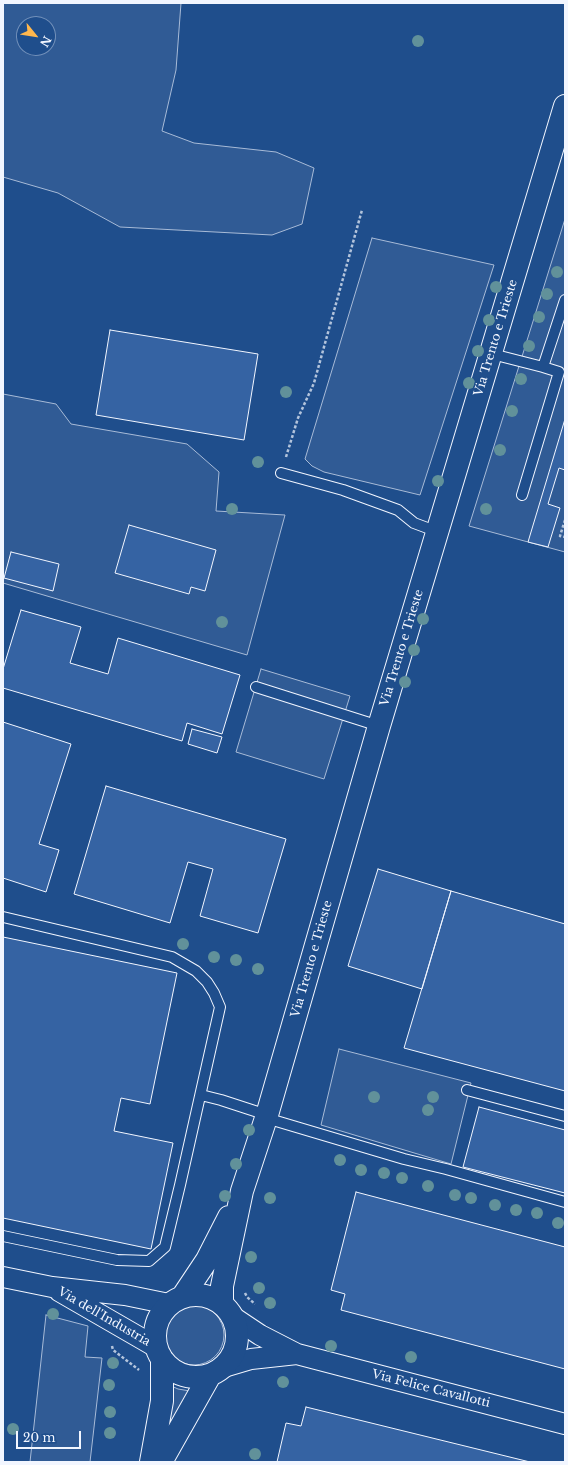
<!DOCTYPE html>
<html>
<head>
<meta charset="utf-8">
<style>
	body { margin:0 }
	#map { position:relative; width:568px; height:1465px; overflow:hidden; background:#1f4e8c; font-family:"Libre Baskerville",serif }
	canvas { display:block }
	.frame { position:absolute; inset:0; border:4px solid #f2f6ff; pointer-events:none }
	.north { position:absolute; left:16px; top:16px; width:40px; height:40px; box-sizing:border-box; background:#1f4e8c; border:1px solid #7391ba; border-radius:50%; rotate:120deg; font-size:11px; font-weight:700; line-height:16px; text-align:center; color:#f2f6ff }
	.north::after { content:''; display:block; margin:auto; width:14px; height:18px; background:#ffb74d; clip-path:polygon(50% 0,100% 100%,50% 72%,0 100%) }
	.scale { position:absolute; left:16px; top:1431px; width:65px; height:18px; box-sizing:border-box; border:2px solid #f2f6ff; border-top:0; padding-left:5px; font-size:12px; line-height:14px; white-space:nowrap; color:#f2f6ff; -webkit-text-stroke:3px #1f4e8c; paint-order:stroke }
</style>
</head>
<body>
<div id="map">
<canvas width="568" height="1465"></canvas>
<div class="frame"></div>
<div class="north">N</div>
<div class="scale">20 m</div>
</div>
<script>
const ctx = document.querySelector('canvas').getContext('2d');
ctx.lineJoin = 'round';
function fill(path, color) { ctx.fillStyle = color; ctx.fill(path, 'evenodd'); }
const shape = rows => new Path2D(rows.map(r => 'M' + r).join(''));
function stroke(path, color, width, dash) { ctx.strokeStyle = color; ctx.lineWidth = width; ctx.lineCap = dash ? 'butt' : 'round'; ctx.setLineDash(dash || []); ctx.stroke(path); }
function drawText(font, color, halo, rows, align = 'center') {
  ctx.font = font + ' "Libre Baskerville",serif'; ctx.lineWidth = 3; ctx.setLineDash([]); ctx.textBaseline = 'middle'; ctx.strokeStyle = halo; ctx.fillStyle = color; for (const [text, x, y, turn = 0] of rows) {
    ctx.save(); ctx.translate(x, y); ctx.rotate((+turn || 0) * Math.PI / 180); ctx.textAlign = isNaN(turn) ? turn : align; if (halo) ctx.strokeText(text, 0, 0); ctx.fillText(text, 0, 0); ctx.restore();
  }
}
const built = shape([
	[3,3,181,3,176,70,162,131,194,143,276,152,314,168,302,224,272,235,120,227,58,193,3,177,3,3],
	[24,24,48,24,48,48,24,48,24,24],
	[565,219,565,552,469,526,565,219],
	[372,238,494,265,420,495,324,472,312,466,305,459,372,238],
	[3,394,56,404,71,424,187,444,219,472,216,511,285,515,247,655,3,583,3,394],
	[261,669,350,696,324,779,236,752,261,669],
	[339,1049,471,1083,451,1164,321,1125,339,1049],
	'164 1335a30 30 0 1 1 60 0a30 30 0 1 1-60 0Z',
	[46,1315,88,1326,85,1357,102,1358,90,1462,30,1462,46,1315],
	[167,1384,178,1389,190,1391,157,1458,167,1384]
]);
fill(built, '#305b95');
stroke(built, '#a8bbd7', 1);
const building = shape([
	[110,330,258,354,244,440,96,415,110,330],
	[565,419,565,470,559,468,548,504,560,508,548,547,528,542,565,419],
	[129,525,216,550,205,591,191,587,189,594,115,573,129,525],
	[11,552,59,564,53,591,4,578,11,552],
	[21,610,81,627,70,663,108,674,118,638,240,675,222,734,187,723,182,741,3,688,3,669,21,610],
	[3,722,71,744,39,844,59,850,46,892,3,878,3,722],
	[192,729,222,737,217,753,188,744,192,729],
	[106,786,286,839,258,933,200,916,213,869,188,862,170,923,74,894,106,786],
	[378,869,451,891,422,989,348,966,378,869],
	[451,891,565,924,565,1091,404,1048,451,891],
	[3,937,177,973,150,1104,121,1098,114,1131,173,1143,151,1249,3,1218,3,937],
	[479,1107,565,1130,565,1193,463,1167,479,1107],
	[356,1192,565,1247,565,1369,341,1310,345,1294,331,1290,356,1192],
	[306,1407,530,1462,277,1462,286,1423,301,1426,306,1407]
]);
fill(building, '#3563a3');
stroke(building, '#f2f6ff', 1);
const lane = shape([
	[492,354,543,367],
	[281,473,343,490,398,510,414,523,438,532],
	[522,495,559,372,543,367,565,300],
	[256,687,379,726],
	[3,917,172,957,196,971,207,982,214,993,220,1007,180,1185,165,1247,149,1261,117,1260,3,1236],
	[467,1090,565,1116],
	[201,1095,221,1100,267,1115],
	[266,1118,404,1159,446,1169,565,1202]
]);
const street = shape([
	[3,1277,52,1287,125,1295,169,1304],
	[59,1291,156,1347],
	[233,1317,260,1335,297,1354,565,1424],
	[224,1367,251,1359,297,1354]
]);
const secondary = shape([
	'155 1336a41 41 0 1 1 82 0a41 41 0 1 1-82 0Z',
	[183,1296,207,1260,229,1217],
	[222,1303,222,1286,242,1191,267,1115,379,726,565,106],
	[151,1462,162,1401,162,1359],
	[161,1462,210,1375]
]);
stroke(lane, '#f2f6ff', 12);
stroke(street, '#f2f6ff', 22);
stroke(secondary, '#f2f6ff', 24);
stroke(shape([
	[286,457,298,418,314,383,362,210],
	[565,520,560,536,565,537],
	[245,1293,247,1297,255,1304],
	[112,1346,113,1350,139,1370]
]), '#b3c4dc', 2.5, [3, 2]);
stroke(lane, '#1f4e8c', 10);
stroke(street, '#1f4e8c', 20);
stroke(secondary, '#1f4e8c', 22);
ctx.fillStyle = '#61919a';
for (const [x, y] of [
	[418,41],
	[557,272],
	[496,287],
	[547,294],
	[539,317],
	[489,320],
	[529,346],
	[478,351],
	[521,379],
	[469,383],
	[286,392],
	[512,411],
	[500,450],
	[258,462],
	[438,481],
	[232,509],
	[486,509],
	[423,619],
	[222,622],
	[414,650],
	[405,682],
	[183,944],
	[214,957],
	[236,960],
	[258,969],
	[374,1097],
	[433,1097],
	[428,1110],
	[249,1130],
	[340,1160],
	[236,1164],
	[361,1170],
	[384,1173],
	[402,1178],
	[428,1186],
	[455,1195],
	[225,1196],
	[270,1198],
	[471,1198],
	[495,1205],
	[516,1210],
	[537,1213],
	[558,1223],
	[251,1257],
	[259,1288],
	[270,1303],
	[53,1314],
	[331,1346],
	[411,1357],
	[113,1363],
	[283,1382],
	[109,1385],
	[110,1412],
	[13,1429],
	[110,1433],
	[255,1454]
]) { ctx.beginPath(); ctx.arc(x, y, 6, 0, 2 * Math.PI); ctx.fill(); }
drawText('12px', '#f2f6ff', '#1f4e8c', [
	["Via Trento e Trieste",496,338,-73],
	["Via Trento e Trieste",402,648,-73],
	["Via Trento e Trieste",312,959,-74],
	["Via dell'Industria",104,1317,30],
	["Via Felice Cavallotti",431,1389,14]
]);
</script>
</body>
</html>
